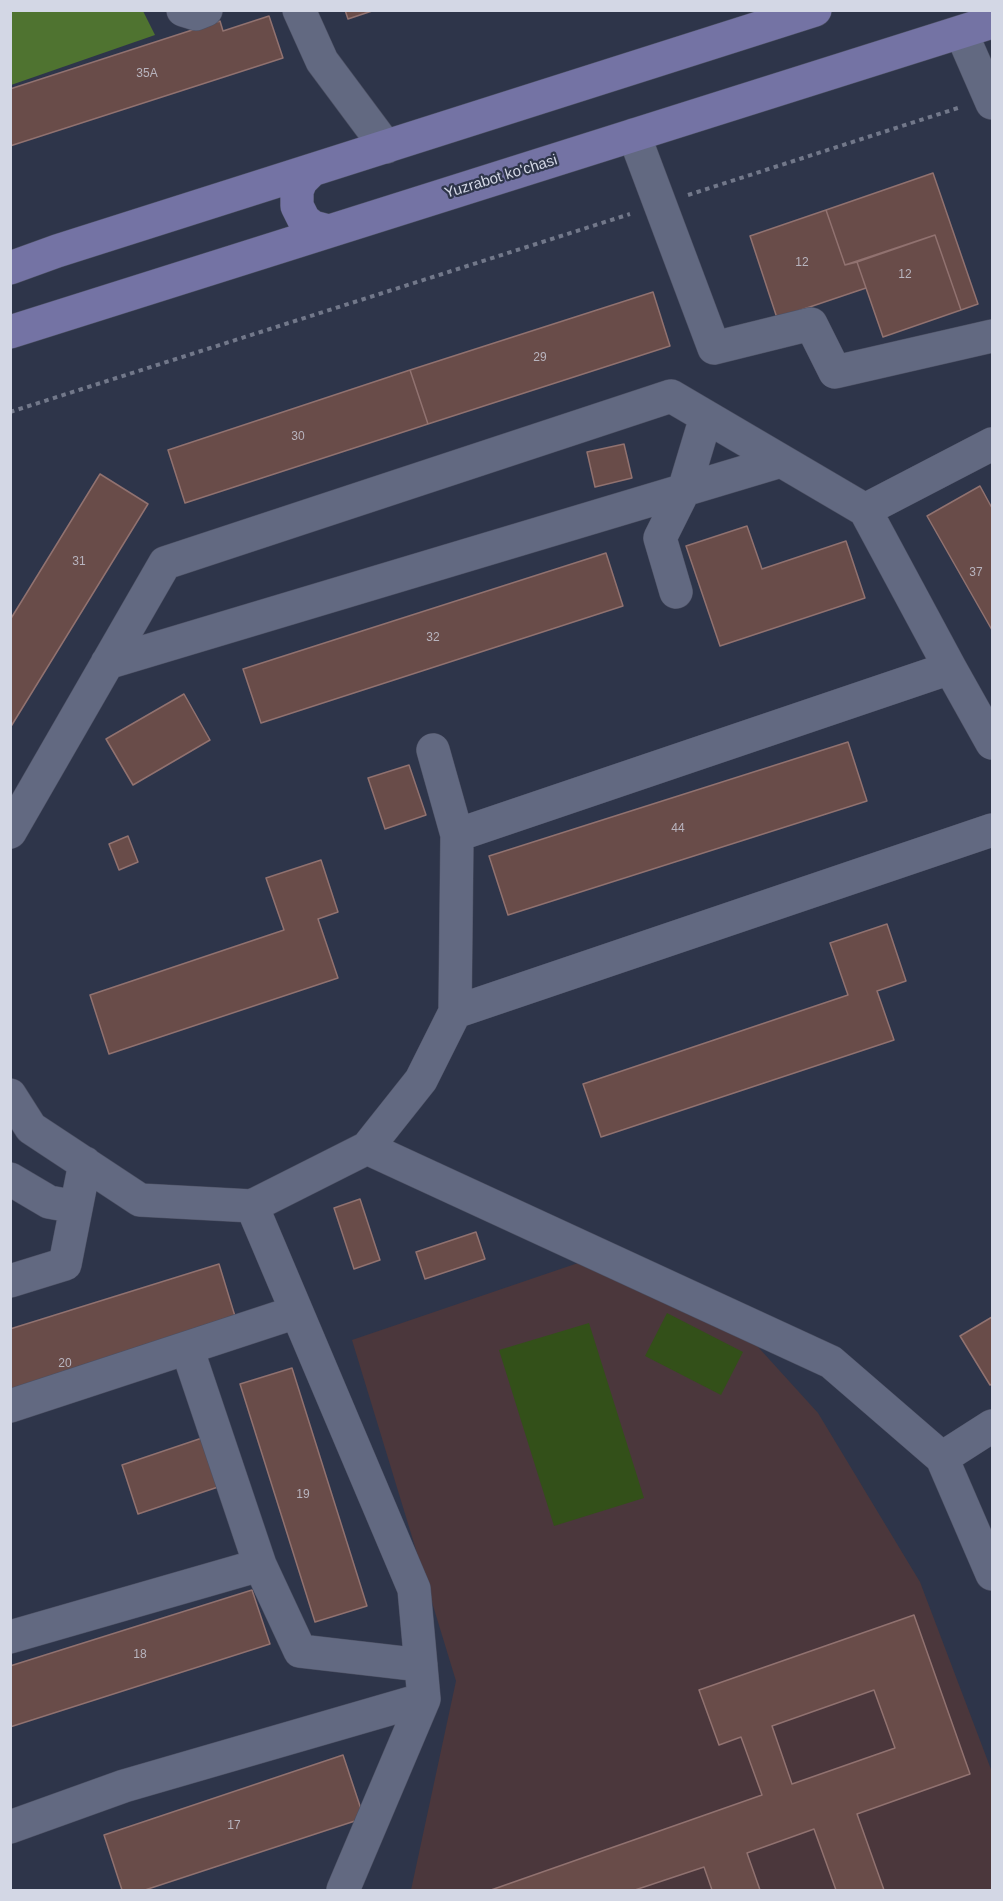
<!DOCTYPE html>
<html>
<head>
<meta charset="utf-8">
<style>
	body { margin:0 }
	#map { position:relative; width:1003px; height:1901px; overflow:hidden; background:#2e354a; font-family:Arial,sans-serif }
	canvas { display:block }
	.frame { position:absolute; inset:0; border:12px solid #d3d7e5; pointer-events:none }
</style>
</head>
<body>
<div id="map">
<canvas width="1003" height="1901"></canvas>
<div class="frame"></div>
</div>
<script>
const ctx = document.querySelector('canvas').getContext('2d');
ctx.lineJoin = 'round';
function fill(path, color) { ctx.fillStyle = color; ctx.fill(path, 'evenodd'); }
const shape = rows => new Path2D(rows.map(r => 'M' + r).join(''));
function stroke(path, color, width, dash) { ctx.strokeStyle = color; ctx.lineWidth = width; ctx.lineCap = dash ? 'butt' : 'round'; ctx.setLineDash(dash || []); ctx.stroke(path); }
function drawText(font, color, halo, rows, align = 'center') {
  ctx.font = font + ' Arial,sans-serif'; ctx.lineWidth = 4.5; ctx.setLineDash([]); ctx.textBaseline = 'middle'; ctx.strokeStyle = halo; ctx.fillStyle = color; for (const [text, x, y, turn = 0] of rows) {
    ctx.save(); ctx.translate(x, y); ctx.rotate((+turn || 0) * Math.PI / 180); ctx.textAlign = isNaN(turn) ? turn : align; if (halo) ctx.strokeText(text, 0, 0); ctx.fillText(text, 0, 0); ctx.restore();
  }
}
fill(shape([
	[581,1262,749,1337,818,1413,920,1582,992,1772,992,1890,411,1890,456,1681,352,1340]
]), '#4b373c');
fill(shape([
	[667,1313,743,1352,721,1395,645,1356],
	[589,1323,644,1498,554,1526,499,1350]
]), '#335019');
fill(shape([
	[10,11,143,11,155,35,11,85]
]), '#4f7330');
const building = shape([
	[345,10,375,10,348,19,345,10],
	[269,16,283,58,10,146,10,89,220,21,223,31,269,16],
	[933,173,978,304,961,310,935,235,845,265,826,210,933,173],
	[826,210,845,265,857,262,866,288,777,318,750,236,826,210],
	[935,235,961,310,883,337,857,262,935,235],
	[653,292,670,346,428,424,410,370,653,292],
	[410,370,428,424,185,503,168,450,410,370],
	[624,444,632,478,595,487,587,452,624,444],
	[100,474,148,504,10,728,10,620,100,474],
	[980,486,992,508,992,630,927,516,980,486],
	[747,526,762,569,846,541,865,598,720,646,686,546,747,526],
	[606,553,623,606,261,723,243,669,606,553],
	[184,694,210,740,133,785,106,739,184,694],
	[848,742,867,801,508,915,489,856,848,742],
	[409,765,426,815,385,829,368,778,409,765],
	[128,836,138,862,119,870,109,844,128,836],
	[321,860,338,912,318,919,338,978,109,1054,90,995,284,930,266,878,321,860],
	[887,924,906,981,877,991,894,1040,601,1137,583,1084,848,995,830,943,887,924],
	[360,1199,380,1260,354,1269,334,1208,360,1199],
	[476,1232,485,1259,425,1279,416,1252,476,1232],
	[219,1264,238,1326,10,1398,10,1329,219,1264],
	[992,1317,992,1384,990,1385,960,1336,992,1317],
	[292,1368,367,1606,315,1622,240,1384,292,1368],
	[205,1437,221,1486,138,1514,122,1465,205,1437],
	[252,1590,270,1644,10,1727,10,1666,252,1590],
	[914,1615,970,1774,857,1814,884,1890,836,1890,814,1829,747,1853,760,1890,712,1890,704,1867,635,1890,491,1890,762,1795,741,1737,719,1745,699,1690,914,1615],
	[874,1690,895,1748,792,1784,772,1726,874,1690],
	[343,1755,364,1818,145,1890,122,1890,104,1835,343,1755]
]);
fill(building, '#694c49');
stroke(building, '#917270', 1.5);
const minor = shape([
	[183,10,196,14,206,10],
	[299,10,322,61,386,147],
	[961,32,992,103],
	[634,135,714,348,811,324,835,372,992,336],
	[992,444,865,510,950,668,992,743],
	[676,592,660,538,684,490,706,417],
	[107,663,781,461],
	[10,832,165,563,671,396,865,510],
	[457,835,950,668],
	[455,1012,992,830],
	[10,1095,31,1128,140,1200,252,1206,367,1148,421,1080,455,1012,457,835,433,750],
	[367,1148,831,1362,942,1458,992,1574],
	[10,1179,49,1202,76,1207],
	[252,1206,414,1589,424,1699,343,1890],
	[10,1281,65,1264,85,1163],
	[187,1348,260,1565],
	[10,1406,296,1312],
	[942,1458,992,1426],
	[10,1637,260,1565,300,1651,421,1665],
	[10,1827,124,1786,424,1699]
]);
const major = shape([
	[311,171,301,181,297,191,297,206,304,220,313,227,328,231],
	[10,268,57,251,815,10],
	[10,332,992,22]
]);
stroke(minor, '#4c5063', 34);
stroke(major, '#4c5063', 34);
stroke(shape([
	[688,195,961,107],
	[10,412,630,214]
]), '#72788a', 4, [4.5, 4.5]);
stroke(minor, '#626981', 33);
stroke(major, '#7473a4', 33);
drawText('12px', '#b8b4be', null, [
	["35A",147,74],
	["12",802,263],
	["12",905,275],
	["29",540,358],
	["30",298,437],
	["31",79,562],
	["37",976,573],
	["32",433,638],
	["44",678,829],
	["20",65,1364],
	["19",303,1495],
	["18",140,1655],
	["17",234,1826]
]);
drawText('15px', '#d3d7e5', '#2e354a', [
	["Yuzrabot ko'chasi",501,177,-17]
]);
</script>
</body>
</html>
